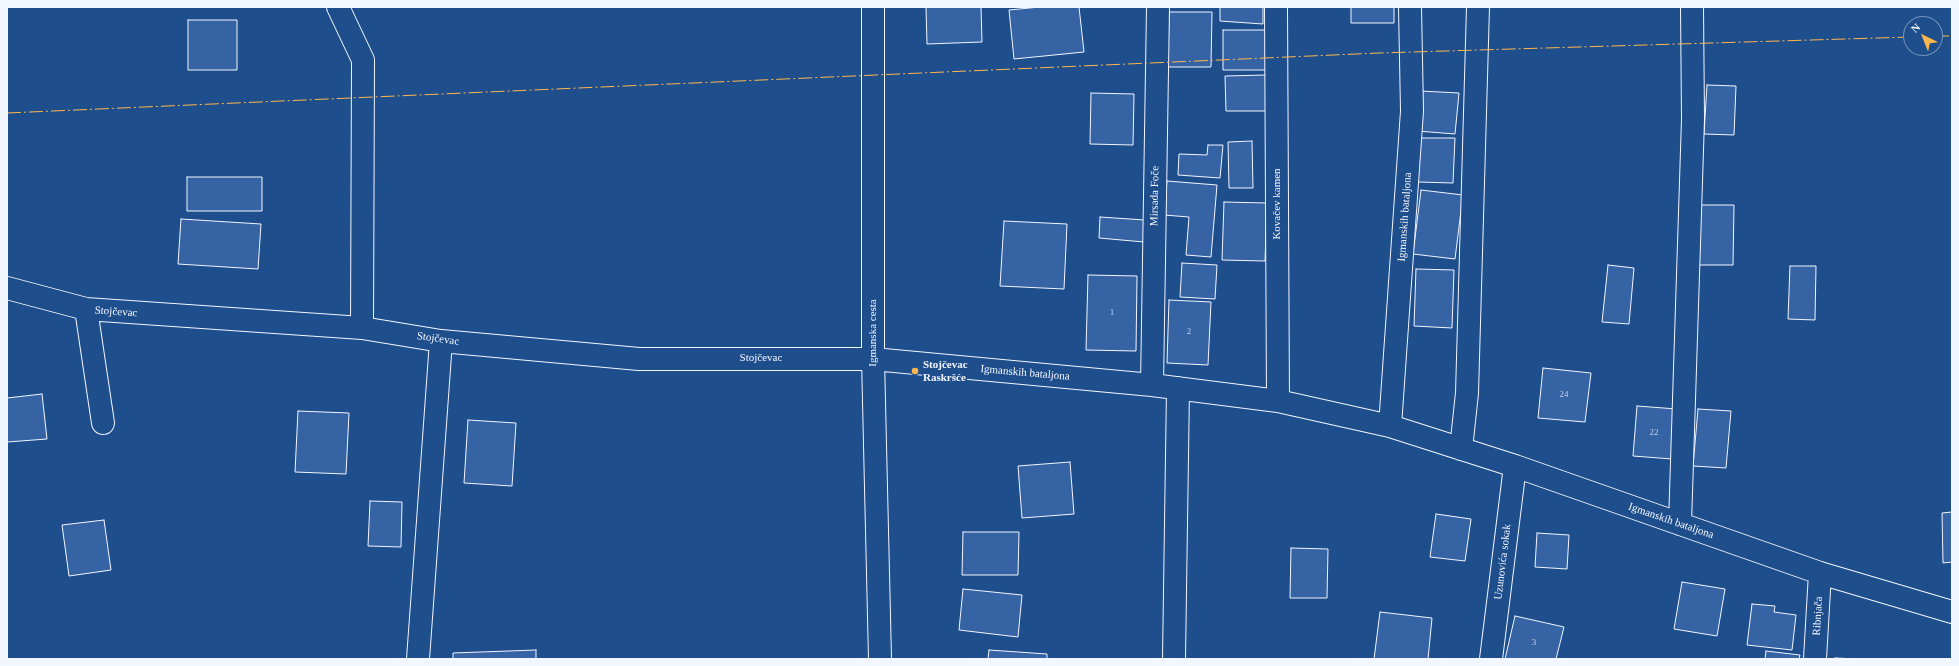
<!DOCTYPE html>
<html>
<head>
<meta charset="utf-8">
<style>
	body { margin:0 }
	#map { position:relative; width:1959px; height:666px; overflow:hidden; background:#1f4e8c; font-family:"Times New Roman",serif }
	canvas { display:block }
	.frame { position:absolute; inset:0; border:8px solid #f2f6ff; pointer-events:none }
	.north { position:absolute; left:1903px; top:16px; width:40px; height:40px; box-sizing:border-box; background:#1f4e8c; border:1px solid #7391ba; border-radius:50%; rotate:317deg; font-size:11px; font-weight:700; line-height:16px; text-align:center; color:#f2f6ff }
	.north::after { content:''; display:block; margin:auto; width:14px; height:18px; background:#ffb74d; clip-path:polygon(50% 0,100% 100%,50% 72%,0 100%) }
</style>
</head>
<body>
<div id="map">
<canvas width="1959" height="666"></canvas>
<div class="frame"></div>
<div class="north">N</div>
</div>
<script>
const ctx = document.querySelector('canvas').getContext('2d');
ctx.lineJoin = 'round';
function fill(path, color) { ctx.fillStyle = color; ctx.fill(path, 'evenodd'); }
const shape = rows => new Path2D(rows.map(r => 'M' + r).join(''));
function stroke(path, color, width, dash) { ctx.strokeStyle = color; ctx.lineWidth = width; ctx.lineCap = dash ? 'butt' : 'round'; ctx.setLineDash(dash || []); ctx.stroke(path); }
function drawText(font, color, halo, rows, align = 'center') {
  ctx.font = font + ' "Times New Roman",serif'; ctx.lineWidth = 3; ctx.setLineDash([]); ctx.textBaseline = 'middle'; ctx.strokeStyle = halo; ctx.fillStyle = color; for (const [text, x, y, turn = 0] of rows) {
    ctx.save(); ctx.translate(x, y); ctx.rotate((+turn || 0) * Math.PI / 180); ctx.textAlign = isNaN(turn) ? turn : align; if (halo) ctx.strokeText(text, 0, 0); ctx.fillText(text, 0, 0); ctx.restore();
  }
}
const building = shape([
	[926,7,981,7,982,42,927,44,926,7],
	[1040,7,1079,7,1084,52,1014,59,1009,10,1040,7],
	[1220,7,1263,7,1263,24,1220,21,1220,7],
	[1351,7,1394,7,1394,23,1351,23,1351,7],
	[1169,12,1212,12,1211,67,1168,67,1169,12],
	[188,20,237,20,237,70,188,70,188,20],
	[1223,30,1270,30,1269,70,1223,70,1223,30],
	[1266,75,1267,111,1226,111,1225,76,1266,75],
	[1707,85,1736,86,1734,135,1704,134,1707,85],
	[1420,91,1459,93,1455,134,1417,131,1420,91],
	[1091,93,1134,94,1133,145,1090,144,1091,93],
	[1419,138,1455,138,1453,183,1418,182,1419,138],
	[1252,141,1253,188,1229,188,1228,142,1252,141],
	[1208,145,1223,145,1220,178,1178,175,1179,154,1207,155,1208,145],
	[187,177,262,177,262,211,187,211,187,177],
	[1167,181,1217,185,1211,257,1186,255,1189,217,1164,215,1167,181],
	[1421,190,1463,195,1455,259,1413,254,1421,190],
	[1224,202,1267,203,1265,261,1222,260,1224,202],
	[1697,205,1734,205,1733,265,1696,265,1697,205],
	[1100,217,1145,220,1144,242,1099,238,1100,217],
	[181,219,261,224,258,269,178,264,181,219],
	[1004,221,1067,224,1064,289,1000,286,1004,221],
	[1182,263,1217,265,1215,299,1180,297,1182,263],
	[1608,265,1634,268,1629,324,1602,322,1608,265],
	[1790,266,1816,266,1815,320,1788,319,1790,266],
	[1416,269,1454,270,1452,328,1414,326,1416,269],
	[1088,275,1137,276,1136,351,1086,350,1088,275],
	[1169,300,1211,302,1208,365,1167,363,1169,300],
	[1543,368,1591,373,1585,422,1538,418,1543,368],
	[42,394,47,439,7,442,7,398,42,394],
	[1637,406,1677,409,1672,459,1633,456,1637,406],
	[1698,409,1731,411,1726,468,1693,466,1698,409],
	[298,411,349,413,346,474,295,472,298,411],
	[468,420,516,423,512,486,464,483,468,420],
	[1070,462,1074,514,1022,518,1018,466,1070,462],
	[370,501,402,502,401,547,368,546,370,501],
	[1952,512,1952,562,1943,563,1942,513,1952,512],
	[1436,514,1471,519,1465,561,1430,557,1436,514],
	[104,520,111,570,69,576,62,525,104,520],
	[963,532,1019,532,1018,575,962,575,963,532],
	[1537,533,1569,535,1567,569,1535,567,1537,533],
	[1291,548,1328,549,1327,598,1290,598,1291,548],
	[1682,582,1725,589,1717,636,1674,629,1682,582],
	[963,589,1022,595,1018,637,959,630,963,589],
	[1752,604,1775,606,1774,612,1796,615,1792,650,1747,645,1752,604],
	[1380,612,1432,618,1428,659,1374,659,1380,612],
	[1515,616,1564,627,1556,659,1505,659,1515,616],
	[536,650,536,659,453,659,453,653,536,650],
	[989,650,1047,654,1047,659,988,659,989,650],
	[1766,651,1800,655,1799,659,1765,659,1766,651],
	[1835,658,1858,659,1835,659,1835,658]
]);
fill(building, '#3563a3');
stroke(building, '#f2f6ff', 1);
const minor = shape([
	[338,7,363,60,362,328],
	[873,7,873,359,880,659],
	[1276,7,1278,401],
	[7,288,86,309,362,328,441,341,639,359,873,359,1152,385,1278,401,1390,426,1515,466,1820,573,1952,612],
	[86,309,103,423],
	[1152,385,1158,7],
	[1390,426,1412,111,1410,7],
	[1461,449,1467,393,1478,7],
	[1680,524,1693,119,1692,7],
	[418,659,441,341],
	[1174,659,1178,388],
	[1491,659,1515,466],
	[1815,659,1820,573]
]);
stroke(minor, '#f2f6ff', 24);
stroke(minor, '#1f4e8c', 22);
stroke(shape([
	[1935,36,1952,36],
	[7,113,1379,53,1911,37]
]), '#ffb74d', 1, [14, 3, 2, 3]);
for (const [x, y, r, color] of [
	[915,371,4,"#ffb74d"]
]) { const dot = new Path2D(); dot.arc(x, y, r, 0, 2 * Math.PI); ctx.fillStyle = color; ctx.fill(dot); stroke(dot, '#1f4e8c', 1.5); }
drawText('9px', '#c3d1e8', null, [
	["1",1112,313],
	["2",1189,332],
	["24",1564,395],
	["22",1654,433],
	["3",1534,643]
]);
drawText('11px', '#f2f6ff', '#1f4e8c', [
	["Mirsada Foče",1155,196,-89],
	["Kovačev kamen",1277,204,-90],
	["Igmanskih bataljona",1405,217,-86],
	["Stojčevac",116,312,4],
	["Igmanska cesta",873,333,-90],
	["Stojčevac",438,339,8],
	["Stojčevac",761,358],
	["Igmanskih bataljona",1025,373,5],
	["Igmanskih bataljona",1671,521,19],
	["Uzunovića sokak",1503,562,-83],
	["Ribnjača",1818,616,-87]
]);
drawText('bold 11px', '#f2f6ff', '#1f4e8c', [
	["Stojčevac",923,365],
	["Raskršće",923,378]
], 'left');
</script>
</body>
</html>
